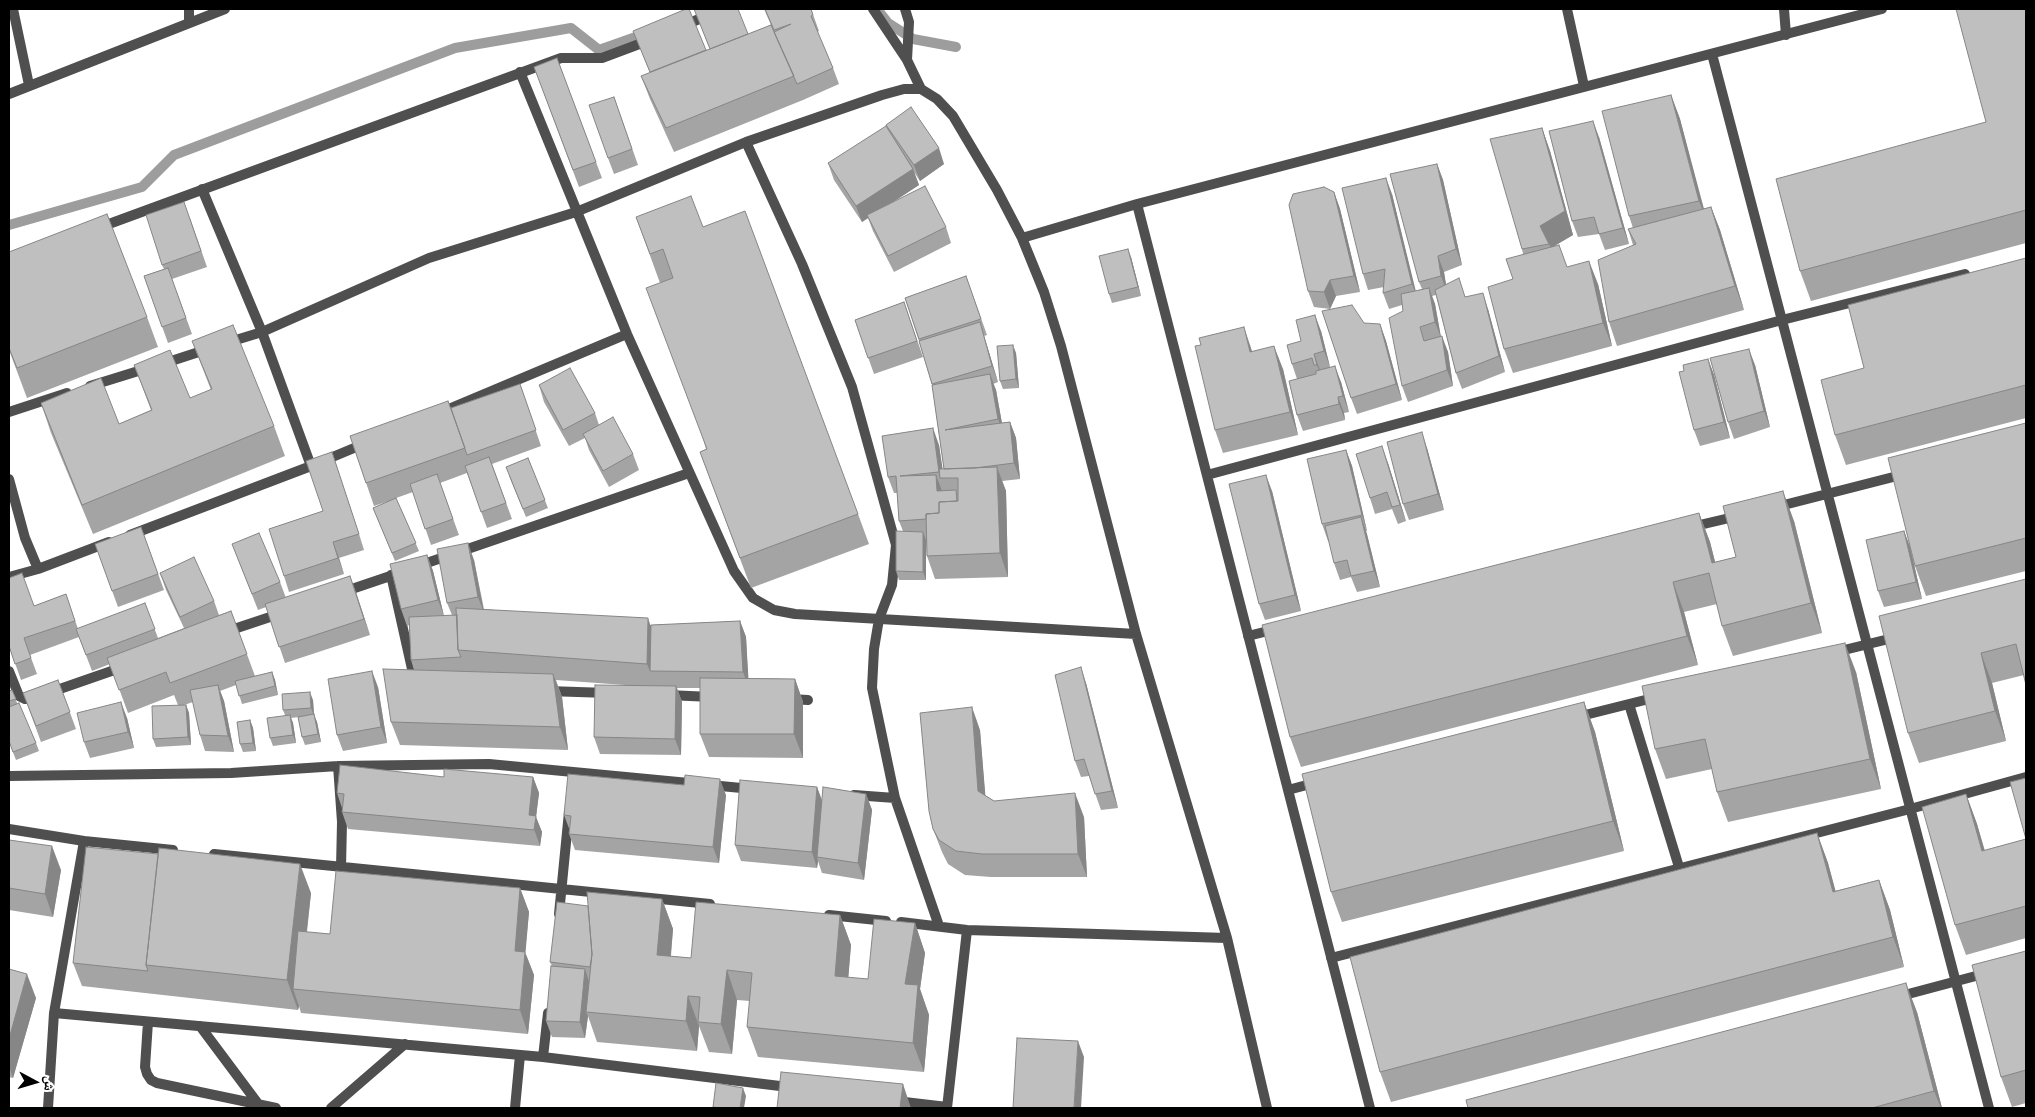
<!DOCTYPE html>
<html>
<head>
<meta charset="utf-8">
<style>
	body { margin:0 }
	#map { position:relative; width:2035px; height:1117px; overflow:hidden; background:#fff; font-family:"Noto Sans","Noto Naskh Arabic",sans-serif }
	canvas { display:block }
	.frame { position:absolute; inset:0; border:10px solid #000; pointer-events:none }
	.north { position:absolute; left:10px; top:1057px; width:50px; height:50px; -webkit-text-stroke:4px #fff; paint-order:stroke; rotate:96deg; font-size:14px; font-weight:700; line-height:20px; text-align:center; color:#000 }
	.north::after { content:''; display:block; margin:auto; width:18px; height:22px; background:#000; clip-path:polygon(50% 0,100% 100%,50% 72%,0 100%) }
</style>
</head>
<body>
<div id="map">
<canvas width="2035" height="1117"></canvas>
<div class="frame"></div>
<div class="north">ش</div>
</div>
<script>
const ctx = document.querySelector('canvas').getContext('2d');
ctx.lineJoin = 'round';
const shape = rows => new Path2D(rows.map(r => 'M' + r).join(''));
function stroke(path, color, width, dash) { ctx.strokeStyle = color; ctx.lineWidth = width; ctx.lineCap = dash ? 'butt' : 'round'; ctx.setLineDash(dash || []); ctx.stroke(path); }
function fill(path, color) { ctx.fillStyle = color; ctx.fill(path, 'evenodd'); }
stroke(shape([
	[881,14,888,23,913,39,956,47],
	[9,225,142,187,174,155,455,48,571,28,599,50,647,33]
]), '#9d9d9d', 10);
stroke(shape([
	[13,9,29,85],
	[189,9,189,22],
	[873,9,907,60,921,89],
	[905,9,909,22,907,60],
	[1567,9,1584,86],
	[1784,9,1786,35],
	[682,26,724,9],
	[1712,54,1989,1108],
	[520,72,627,334,734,571,753,598,774,610,795,614,1136,634],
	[9,94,225,9],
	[746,142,802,264,852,387,896,545,892,585,879,619,874,649,872,688,895,798,939,926],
	[202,189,262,332,311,466],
	[1137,204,1370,1108],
	[98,228,561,58,602,58,650,40],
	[1022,238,1137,204,1882,9],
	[226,343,262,332,429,258,576,212,746,142,882,95,904,89,921,89,937,99,953,116,997,190,1022,238,1044,292,1061,346,1136,634,1227,938,1267,1108],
	[162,364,208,349],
	[90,386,148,368],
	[9,412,67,393],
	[439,413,627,334],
	[1207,475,1782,320,1965,274],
	[9,479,25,538,38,569],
	[1776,507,1905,474],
	[1691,527,1738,516],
	[130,535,311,466,366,443],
	[418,566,689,473],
	[391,575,414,678,417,680],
	[9,577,38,569,109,542],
	[343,592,405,571],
	[225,632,282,613],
	[1248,636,1276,629],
	[1836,652,1897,637],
	[9,671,19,696,25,699,31,699,123,667],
	[547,691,608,693],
	[667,695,712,697],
	[789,699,808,700],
	[1629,704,1679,867],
	[1577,717,1657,697],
	[338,766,342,822,341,868],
	[9,776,231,773,338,766,489,764,752,789],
	[1288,790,1318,782],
	[854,795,895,798],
	[9,829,84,841,173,850],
	[214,854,710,904],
	[559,914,569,812],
	[829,915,886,921],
	[901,922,967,930,1227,938],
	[1331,958,1910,809,2026,777],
	[1897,997,1987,973],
	[54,1013,543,1057,788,1087,785,1108],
	[148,1022,145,1067,147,1074,151,1080,157,1083,276,1108],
	[200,1026,259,1105],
	[543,1057,548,1013],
	[896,1101,947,1107],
	[48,1108,54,1013,84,841],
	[331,1108,405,1044],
	[515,1108,520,1055],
	[947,1108,967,930]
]), '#4f4f4f', 10);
fill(shape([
	[694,9,748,34,771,25,764,9,811,9,819,31,817,32,833,68,839,84,803,100,674,152,650,99,641,76,650,73,633,31,706,50,710,49],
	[2026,9,2026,243,1811,301,1800,271,1986,122],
	[557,58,602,178,579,187,534,67],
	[1671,95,1680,119,1703,209,1711,207,1720,230,1744,310,1617,346,1609,322,1633,245,1628,229,1633,228,1629,216],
	[614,97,638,165,614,174,608,158],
	[886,125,944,164,920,181,914,172,919,185,892,203,946,227,951,243,894,272,873,231,868,218,862,222,834,180,828,163,888,130],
	[1542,128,1550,151,1573,235,1554,246,1567,267,1598,284,1612,346,1513,373,1504,349,1513,279,1523,254,1522,249],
	[1599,137,1629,244,1605,250,1599,234,1578,237,1572,221],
	[1437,164,1443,180,1462,265,1444,272,1446,284,1466,297,1488,309,1505,372,1462,389,1456,373,1436,295,1432,296,1435,304,1441,337,1448,352,1453,386,1408,402,1402,386,1403,311,1402,305,1389,309,1383,293,1384,287,1368,290,1363,274,1392,194,1415,291,1422,289,1419,282],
	[1334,192,1340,209,1360,292,1336,296,1330,309,1314,307,1308,291],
	[636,217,703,227,858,514,869,544,751,588,700,452,706,449,660,283],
	[190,218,207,267,172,279,192,334,168,343,144,276,164,269,162,265],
	[9,252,147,317,158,347,27,398,9,350],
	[1131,257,1141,296,1112,303,1109,294],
	[2026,258,2026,418,1846,465,1835,435,1864,368],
	[966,276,987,335,984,336,998,382,993,384,996,390,1002,423,1010,422,1016,438,1020,479,1002,481,1006,491,1008,577,935,579,927,556,926,542,926,580,899,580,896,571,903,531,899,521,897,493,894,493,888,477,939,445,942,469,944,469,932,385,919,341,905,298],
	[904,302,923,357,874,374,855,320],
	[1380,324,1386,341,1402,400,1357,414,1351,398],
	[1321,331,1330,367,1341,382,1349,412,1344,413,1345,420,1303,431,1297,415,1297,379,1292,364],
	[192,341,274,426,285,456,93,534,51,433,41,403,119,424,151,410,134,365,190,398,211,390],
	[1253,351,1283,369,1298,435,1223,453,1215,430],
	[1016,353,1019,388,1003,389,1000,381],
	[1708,359,1714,375,1730,438,1700,446,1694,430],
	[1755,365,1770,427,1734,439,1728,422],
	[520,384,541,446,492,464,512,519,487,528,467,473,440,483,459,535,431,545,413,492,396,498,419,551,395,561,373,508,389,501,374,506,350,436,451,408],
	[539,385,595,413,599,425,633,454,639,470,609,487,589,450,585,438,569,446,544,402],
	[2026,423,2026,571,1926,596,1915,566],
	[1427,448,1444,510,1409,520,1403,504],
	[1346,450,1352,466,1367,531,1366,531,1380,587,1357,592,1351,577,1340,580,1334,563,1329,540,1328,541,1322,524],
	[332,452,364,550,339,558,344,574,289,592,284,576,323,511],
	[528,458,548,508,526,517,509,476],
	[1388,463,1406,521,1398,524,1392,509,1375,514,1370,498],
	[1272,491,1301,611,1265,620,1259,604],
	[1699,513,1710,542,1715,562,1736,557,1794,521,1822,633,1733,656,1722,626,1717,604,1684,612,1698,665,1301,767,1290,737],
	[141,527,164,590,118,607,95,544],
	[1904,531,1910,547,1922,599,1884,607,1878,591],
	[232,544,280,582,286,598,350,576,370,635,285,663,266,607,258,610],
	[427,555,433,571,444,616,452,615,447,603,474,560,484,609,651,625,740,621,746,637,748,678,795,679,803,702,803,758,709,757,700,734,700,688,677,688,682,702,681,755,600,754,594,737,625,685,556,680,562,697,568,750,400,745,391,722,414,670,411,660,409,625,407,626,401,609],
	[160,573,214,601,219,615,231,611,255,676,272,672,275,680,278,695,242,704,236,685,220,691,224,701,234,752,205,751,200,735,193,702,184,705,186,705,189,713,191,745,156,747,153,739,178,705,174,695,128,713,110,664,92,671,79,637,30,655,37,674,21,680,9,646,34,606,66,594,78,629,145,603,158,638,184,628,166,590],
	[2026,579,2024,675,1992,683,2006,741,1919,763,1908,733],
	[1856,672,1881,789,1728,822,1717,792,1712,769,1666,779,1655,749],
	[58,680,76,729,41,742,23,693],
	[1086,683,1118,808,1101,810,1089,776,1081,777,1075,761],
	[378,687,387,743,343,751,337,735],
	[12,690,17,703,36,743,39,751,16,760,9,742,9,691],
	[313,700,314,715,317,722,321,742,305,745,302,737,299,717,291,718,293,723,296,743,273,746,270,738,285,715,283,710],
	[1584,702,1595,732,1624,851,1342,922,1331,892],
	[127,718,134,748,90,758,84,742],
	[250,720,253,728,256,751,243,752,240,744],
	[980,730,985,795,994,801,1084,817,1087,877,991,877,965,875,948,864,942,852,933,829],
	[444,777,533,777,539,793,536,817,542,832,540,846,348,829,342,812,342,808,337,793],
	[2026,778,2026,938,1966,955,1955,925,1966,794,1977,824,1985,851,2026,839],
	[817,787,822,801,866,794,872,810,864,880,822,873,818,861,817,868,741,861,735,845],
	[726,795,719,863,575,850,569,834,570,831,564,815],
	[1817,833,1828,863,1835,891,1879,880,1890,910,1904,967,1391,1102,1380,1072],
	[9,840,61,870,53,917,9,910],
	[520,888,529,912,525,952,534,975,528,1034,301,1013,299,1006,298,1010,82,986,73,963,311,893,307,932,330,934],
	[662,899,673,929,671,956,691,958,840,915,851,945,848,978,868,979,915,923,925,953,920,989,929,1015,924,1072,758,1057,747,1027,750,1001,737,1000,732,1054,709,1052,699,1026,697,1051,597,1042,588,1016,585,1038,552,1037,546,1021,552,966,550,962,588,906],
	[2026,951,2026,1103,2012,1107,2001,1077],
	[9,969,36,998,13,1078,9,1077],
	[1917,1012,1942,1108,1468,1108]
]), '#a4a4a4');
fill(shape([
	[1671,95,1680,119,1708,224,1699,201],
	[1593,121,1599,137,1629,244,1623,228],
	[1542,128,1550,151,1573,235,1551,248,1540,226],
	[939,148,944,164,920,181,914,165],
	[1437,164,1443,180,1462,265,1456,249],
	[913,169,919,185,868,218,867,215,868,218,862,222,856,206],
	[1386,178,1392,194,1418,300,1412,284],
	[1334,192,1340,209,1360,292,1354,276],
	[1711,207,1720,230,1744,310,1735,286],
	[1128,249,1131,257,1141,296,1138,287],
	[1438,256,1444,272,1447,292,1441,276],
	[1589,261,1598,284,1612,346,1603,323],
	[1330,280,1336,296,1330,309,1324,292],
	[1429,288,1435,304,1441,338,1435,322],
	[1483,293,1488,309,1505,372,1499,356],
	[1315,315,1321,331,1330,367,1324,351],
	[980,322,985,339,998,382,992,366],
	[1380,324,1386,341,1402,400,1396,384],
	[1244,327,1252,351,1258,376,1250,352],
	[1442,336,1448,352,1453,386,1447,370],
	[1013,345,1016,353,1019,388,1016,379],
	[1274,346,1283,369,1298,435,1290,412],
	[1749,349,1755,365,1770,427,1764,411],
	[1314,354,1320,370,1323,381,1317,365],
	[1708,359,1714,375,1730,438,1724,422],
	[1335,366,1341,382,1349,412,1343,396],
	[990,374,996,390,1004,435,998,419],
	[1338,397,1344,413,1345,420,1339,404],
	[1010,422,1016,438,1020,479,1014,463],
	[933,428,939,445,944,478,939,472],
	[1422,432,1427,448,1444,510,1438,494],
	[1382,446,1388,463,1406,521,1400,505],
	[1346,450,1352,466,1367,531,1362,515],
	[332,452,337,468,364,550,359,534],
	[997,467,1006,491,1008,577,1000,553],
	[936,475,942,491,937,491],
	[1266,475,1272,491,1301,611,1295,595],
	[1783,491,1794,521,1822,633,1811,603],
	[1699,513,1710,542,1723,593,1712,563],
	[1361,517,1367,534,1380,587,1374,571],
	[1904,531,1910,547,1922,599,1916,582],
	[923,532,926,540,926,580,923,572],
	[333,542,339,558,344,574,338,558],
	[468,543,474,560,484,613,478,597],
	[427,555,433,571,444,616,438,600],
	[350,576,356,592,370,635,364,619],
	[1673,582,1684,612,1698,665,1687,636],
	[648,618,656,642,650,671,647,664],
	[740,621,746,637,749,688,743,672],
	[1845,643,1856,672,1881,789,1870,759],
	[1981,653,1992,683,2006,741,1995,711],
	[1081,667,1086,683,1118,808,1112,791],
	[372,671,378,687,387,743,381,727],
	[272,672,275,680,278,695,275,686],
	[553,674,562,697,568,750,560,727],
	[795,679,803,702,803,758,794,734],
	[218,685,224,701,234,752,228,736],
	[676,686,682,702,681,755,675,739],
	[310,692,313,700,314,715,317,722,321,742,318,734,314,716,311,708],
	[121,702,127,718,134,748,128,732],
	[1584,702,1595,732,1624,851,1613,821],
	[186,705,189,713,191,745,188,737],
	[972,707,980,730,987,815,978,791],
	[290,715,293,723,296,743,293,735],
	[250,720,253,728,256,751,253,743],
	[533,777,539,793,536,817,542,832,540,846,529,815],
	[720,779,726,795,719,863,713,847],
	[817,787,823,803,817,857,818,861,817,868,812,852],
	[1075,793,1084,817,1087,877,1078,854],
	[866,794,872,810,864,880,858,863],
	[1966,794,1977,824,1993,881,1982,851],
	[1817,833,1828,863,1844,922,1833,892],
	[52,846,61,870,53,917,45,894],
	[300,864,311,893,300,990,293,989,299,1006,298,1010,287,980],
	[1879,880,1890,910,1904,967,1893,937],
	[520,888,529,912,524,970,525,952,534,975,528,1034,520,1010,515,951],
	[662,899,673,929,668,985,657,955],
	[840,915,851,945,846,1006,835,976],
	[915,923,925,953,920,989,929,1015,924,1072,913,1043,905,984],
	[585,969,590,985,586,1012,588,1016,585,1038,580,1022],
	[727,970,737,1000,732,1054,721,1024],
	[27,974,36,998,13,1078,9,1066,9,1039],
	[1906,983,1917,1012,1942,1108,1941,1108,1934,1091],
	[688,996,699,1026,697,1051,686,1021],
	[1078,1041,1084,1057,1081,1108,1074,1108],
	[903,1084,911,1108,900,1108],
	[743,1088,746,1096,744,1108,740,1108]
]), '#868686');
const building = shape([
	[686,9,689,9,706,50,650,72,633,31,686,9],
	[694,9,738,9,748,34,710,49,694,9],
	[765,9,811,9,813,15,811,16,833,68,797,84,774,32,791,24,774,30,765,9],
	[1956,9,2026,9,2026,210,1800,271,1776,179,1986,122,1956,9],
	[771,25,794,76,666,128,641,76,771,25],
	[557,58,596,162,573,170,534,67,557,58],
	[1671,95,1699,201,1629,216,1602,111,1671,95],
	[614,97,632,149,608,158,589,105,614,97],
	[911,107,939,148,914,165,886,125,911,107],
	[1593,121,1623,228,1599,234,1594,217,1572,221,1549,131,1593,121],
	[886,126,913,169,856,206,828,163,886,126],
	[1542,128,1565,211,1540,226,1549,244,1522,249,1490,139,1542,128],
	[1437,164,1456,249,1438,256,1441,276,1419,282,1390,174,1437,164],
	[1386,178,1412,284,1383,293,1385,269,1363,274,1342,188,1386,178],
	[925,186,946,227,888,256,867,215,925,186],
	[1324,187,1334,192,1354,276,1330,280,1324,292,1308,291,1289,205,1293,194,1324,187],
	[691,196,703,227,745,211,858,514,740,558,700,452,707,449,646,288,673,278,663,249,650,254,636,217,691,196],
	[184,202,201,251,162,265,146,215,184,202],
	[1711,207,1735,286,1609,322,1598,260,1636,244,1628,229,1711,207],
	[107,214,147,317,17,368,9,348,9,252,107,214],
	[1559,245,1567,267,1589,261,1603,323,1504,349,1488,287,1513,279,1506,259,1559,245],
	[1128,249,1138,287,1109,294,1099,256,1128,249],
	[2026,258,2026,385,1835,435,1821,380,1864,368,1848,305,2026,258],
	[168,268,186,318,162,327,144,276,168,268],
	[966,276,981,319,919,339,905,298,966,276],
	[1459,278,1465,297,1483,293,1499,356,1456,373,1435,290,1459,278],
	[1429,288,1435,322,1420,327,1424,341,1442,336,1447,370,1402,386,1389,318,1403,311,1401,294,1429,288],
	[904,302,917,341,868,358,855,320,904,302],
	[1352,305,1364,323,1380,324,1396,384,1351,398,1322,311,1352,305],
	[1315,315,1324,351,1314,354,1317,365,1314,365,1312,358,1292,364,1287,345,1301,341,1296,320,1315,315],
	[980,322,992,366,932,384,919,341,980,322],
	[233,325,274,426,82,505,41,403,101,378,119,424,152,410,134,365,170,350,190,398,212,389,192,341,233,325],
	[1244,327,1250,352,1274,346,1290,412,1215,430,1195,346,1201,345,1199,338,1244,327],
	[1013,345,1016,379,1000,381,997,346,1013,345],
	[1749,349,1764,411,1728,422,1710,358,1749,349],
	[1708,359,1724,422,1694,430,1679,372,1684,371,1683,365,1708,359],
	[1335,366,1343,396,1338,397,1339,404,1297,415,1289,381,1316,374,1316,371,1335,366],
	[570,368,595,413,563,430,539,385,570,368],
	[990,374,998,419,945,430,1010,422,1014,463,975,468,944,469,932,385,990,374],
	[520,384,536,430,467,455,451,408,520,384],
	[448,401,465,448,366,483,350,436,448,401],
	[613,417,633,454,603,471,583,434,613,417],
	[2026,423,2026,538,1915,566,1888,458,2026,423],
	[933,428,939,472,900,476,936,475,937,491,956,490,957,501,939,502,939,513,926,514,926,519,899,521,896,476,888,477,882,436,933,428],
	[1422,432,1438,494,1403,504,1387,442,1422,432],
	[1382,446,1400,505,1392,507,1387,492,1370,498,1356,454,1382,446],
	[1346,450,1362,515,1322,524,1307,459,1346,450],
	[332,452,359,534,333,542,338,558,284,576,269,529,323,511,306,461,332,452],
	[489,457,506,503,481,512,465,466,489,457],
	[528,458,545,500,523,509,506,467,528,458],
	[997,467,1000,553,927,556,926,514,939,513,939,502,958,501,958,478,940,478,939,469,997,467],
	[437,474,453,519,425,529,410,484,437,474],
	[1266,475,1295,595,1259,604,1229,484,1266,475],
	[1783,491,1811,603,1722,626,1709,573,1673,582,1687,636,1290,737,1262,625,1699,513,1712,563,1736,557,1723,506,1783,491],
	[396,498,416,543,392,553,373,508,396,498],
	[1361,517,1374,571,1351,576,1347,560,1334,563,1325,526,1361,517],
	[141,527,158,574,112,591,95,544,141,527],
	[896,531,923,532,923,572,896,571,896,531],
	[1904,531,1916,582,1878,591,1866,540,1904,531],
	[259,533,280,582,252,594,232,544,259,533],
	[468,543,478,597,447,603,437,549,468,543],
	[427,555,438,600,401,609,390,564,427,555],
	[194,557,214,601,180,617,160,573,194,557],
	[22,573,34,606,66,594,75,621,24,638,31,658,15,664,9,646,9,578,22,573],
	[350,576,364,619,279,647,265,604,350,576],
	[2026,579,2026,685,2016,644,1981,653,1995,711,1908,733,1879,616,2026,579],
	[145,603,155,629,86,655,76,629,145,603],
	[456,608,648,618,647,664,458,650,456,608],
	[231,611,247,654,170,683,166,672,119,690,107,658,231,611],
	[457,615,458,650,461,657,411,660,409,617,457,615],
	[740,621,743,672,650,671,651,625,740,621],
	[1845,643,1870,759,1717,792,1705,739,1655,749,1642,686,1845,643],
	[1081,667,1112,791,1095,794,1084,759,1075,761,1055,675,1081,667],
	[383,669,553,674,560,727,391,722,383,669],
	[372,671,381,727,337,735,328,679,372,671],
	[272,672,275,686,239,696,235,681,272,672],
	[700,678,795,679,794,734,700,734,700,678],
	[58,680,70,712,36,726,23,693,58,680],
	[218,685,228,736,200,735,190,690,218,685],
	[595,685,676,686,675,739,594,737,595,685],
	[12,690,16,699,9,701,9,691,12,690],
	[310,692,311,708,283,710,282,694,310,692],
	[121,702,128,732,84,742,77,713,121,702],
	[1584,702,1613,821,1331,892,1302,774,1584,702],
	[19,703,36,743,13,752,9,741,9,707,19,703],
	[186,705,188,737,153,739,152,706,186,705],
	[972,707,978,791,994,801,1075,793,1078,854,982,854,956,851,939,840,933,829,929,811,920,713,972,707],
	[314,714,318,734,302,737,298,717,314,714],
	[290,715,293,735,270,738,267,718,290,715],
	[250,720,253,743,240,744,237,722,250,720],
	[340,765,444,777,444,769,533,777,529,815,536,816,534,830,342,812,344,794,337,793,340,765],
	[568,774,684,785,685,775,720,779,713,847,569,834,571,816,564,815,568,774],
	[2026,778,2026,906,1955,925,1922,807,1966,794,1982,851,2026,839,2010,782,2026,778],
	[740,780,817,787,812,852,735,845,740,780],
	[823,787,866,794,858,863,817,857,823,787],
	[1817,833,1833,892,1879,880,1893,937,1380,1072,1350,957,1817,833],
	[9,840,52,846,45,894,9,888,9,840],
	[86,847,158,854,146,965,148,971,73,963,86,847],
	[159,848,300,864,287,980,146,965,159,848],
	[336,871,520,888,515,951,525,952,520,1010,293,989,298,931,330,934,336,871],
	[587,892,662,899,657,955,691,958,696,902,840,915,835,976,868,979,874,919,915,923,905,984,918,985,913,1043,747,1027,752,973,727,970,721,1024,698,1022,700,997,688,996,686,1021,586,1012,592,954,587,892],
	[557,902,588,906,592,954,590,967,550,962,557,902],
	[2026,951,2026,1070,2001,1077,1972,965,2026,951],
	[551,966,585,969,580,1022,546,1021,551,966],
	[9,969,27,974,9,1039,9,969],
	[1906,983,1934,1091,1872,1108,1468,1108,1466,1100,1906,983],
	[1017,1038,1078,1041,1074,1108,1013,1108,1017,1038],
	[781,1072,903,1084,900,1108,777,1108,781,1072],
	[716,1083,743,1088,740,1108,719,1108,713,1107,716,1083]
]);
fill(building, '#bfbfbf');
stroke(building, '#868686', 1);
</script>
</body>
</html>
